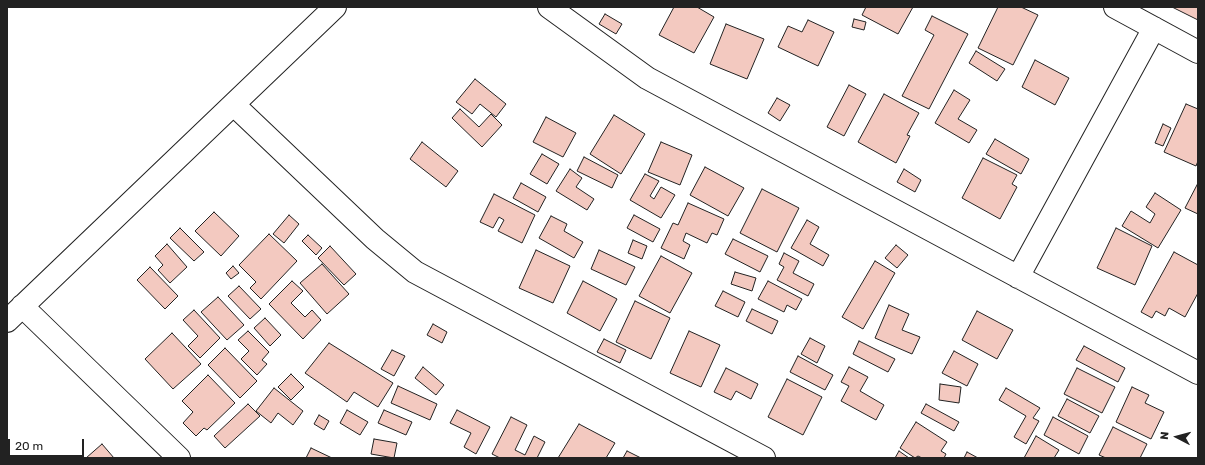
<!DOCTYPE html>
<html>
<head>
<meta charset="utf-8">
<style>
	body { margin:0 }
	#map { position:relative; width:1205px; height:465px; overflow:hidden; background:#fff; font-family:Rubik,sans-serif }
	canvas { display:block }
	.frame { position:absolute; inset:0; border:8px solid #222; pointer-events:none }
	.north { position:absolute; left:1157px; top:417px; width:40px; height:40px; -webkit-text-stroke:3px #fff; paint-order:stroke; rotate:276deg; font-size:11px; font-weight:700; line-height:16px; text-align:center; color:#222 }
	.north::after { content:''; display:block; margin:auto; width:14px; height:18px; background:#222; clip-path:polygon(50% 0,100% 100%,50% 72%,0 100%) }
	.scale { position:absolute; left:8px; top:439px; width:76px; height:18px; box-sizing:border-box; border:2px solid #222; border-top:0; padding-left:5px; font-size:12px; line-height:14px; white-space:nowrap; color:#222; -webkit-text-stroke:3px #fff; paint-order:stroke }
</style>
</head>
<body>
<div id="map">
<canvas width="1205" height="465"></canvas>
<div class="frame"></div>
<div class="north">N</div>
<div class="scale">20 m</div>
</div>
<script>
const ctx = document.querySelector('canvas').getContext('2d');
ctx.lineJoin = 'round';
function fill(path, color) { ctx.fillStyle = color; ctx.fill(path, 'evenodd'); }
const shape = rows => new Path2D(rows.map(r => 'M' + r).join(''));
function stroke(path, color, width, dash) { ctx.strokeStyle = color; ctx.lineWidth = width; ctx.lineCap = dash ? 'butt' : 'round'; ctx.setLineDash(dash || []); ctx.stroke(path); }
const building = shape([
	[674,7,697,7,714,17,694,53,659,35,674,7],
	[866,7,913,7,898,34,862,15,866,7],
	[998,7,1021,7,1038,15,1013,65,978,48,998,7],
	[1172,7,1198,7,1198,20,1172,7],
	[605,14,622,24,616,34,599,24,605,14],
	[932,16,968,34,929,109,902,96,934,35,925,30,932,16],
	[854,19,866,22,864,30,852,27,854,19],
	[808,20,834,32,818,66,778,47,788,26,802,32,808,20],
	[726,24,764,39,747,79,710,64,726,24],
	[976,51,1005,69,997,81,969,63,976,51],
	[1035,60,1069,78,1055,105,1022,87,1035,60],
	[475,79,506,104,496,117,480,104,472,114,456,102,475,79],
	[849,85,866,94,844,136,827,127,849,85],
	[954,90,970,100,958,119,977,130,969,143,935,123,954,90],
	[884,94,919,113,907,135,910,136,896,163,858,142,884,94],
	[777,98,790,105,780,121,768,113,777,98],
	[1186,104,1198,109,1198,161,1196,166,1164,152,1186,104],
	[460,109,479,127,491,114,502,125,482,147,452,118,460,109],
	[614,115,645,134,621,174,590,154,614,115],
	[546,117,576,133,563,157,533,142,546,117],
	[1163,124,1171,128,1163,146,1155,143,1163,124],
	[995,139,1029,159,1021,174,986,154,995,139],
	[422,142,458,171,446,187,410,159,422,142],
	[661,142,692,155,680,185,648,172,661,142],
	[542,154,559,164,547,184,530,174,542,154],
	[584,157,618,175,612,188,577,171,584,157],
	[983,158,1017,175,1012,184,1017,187,1000,219,962,198,983,158],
	[705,167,744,188,728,216,690,195,705,167],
	[570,169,582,178,576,187,594,199,587,210,556,191,570,169],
	[904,169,921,180,915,192,897,182,904,169],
	[645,174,659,181,650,196,654,199,661,187,675,195,661,218,630,200,645,174],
	[521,183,546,197,538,212,513,198,521,183],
	[1198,183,1198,214,1185,208,1198,183],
	[762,189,799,208,777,252,740,233,762,189],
	[1155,193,1181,210,1158,248,1122,226,1131,211,1150,223,1155,214,1146,207,1155,193],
	[494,194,535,215,522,243,498,231,504,220,499,217,493,228,480,222,494,194],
	[688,203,724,219,717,235,712,233,707,243,686,233,683,241,690,245,684,259,661,248,673,223,678,225,688,203],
	[214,212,239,236,221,256,195,231,214,212],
	[289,215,299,224,284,243,273,234,289,215],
	[634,215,660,229,653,242,627,228,634,215],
	[551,216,567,224,564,231,583,242,574,258,539,238,551,216],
	[807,220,819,227,810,244,829,255,823,266,791,248,807,220],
	[180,228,204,252,194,261,170,238,180,228],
	[1116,228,1152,246,1135,285,1097,268,1116,228],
	[269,234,297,261,261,299,250,288,256,282,239,265,269,234],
	[308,235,322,248,316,255,302,241,308,235],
	[733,239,768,256,760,272,725,254,733,239],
	[633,240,647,246,642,259,628,253,633,240],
	[167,244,187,267,170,283,158,270,163,265,155,256,167,244],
	[896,245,908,255,897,268,885,258,896,245],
	[330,246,356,274,344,285,318,258,330,246],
	[536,250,570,266,553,303,519,288,536,250],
	[599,250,635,267,626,285,591,269,599,250],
	[1174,252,1198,265,1198,293,1185,317,1169,308,1165,316,1156,311,1152,318,1141,312,1174,252],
	[784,253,799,261,793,273,814,284,808,296,777,280,784,267,779,264,784,253],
	[661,256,692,273,670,313,639,296,661,256],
	[875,261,895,273,863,329,842,317,875,261],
	[322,264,349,294,327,314,300,283,322,264],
	[233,266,239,273,231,279,226,273,233,266],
	[150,267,178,296,165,309,137,280,150,267],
	[735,272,756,278,752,291,731,284,735,272],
	[292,281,303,291,291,303,305,317,312,310,321,320,303,339,269,304,292,281],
	[583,281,617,299,600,331,567,313,583,281],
	[768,281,802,299,796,310,787,305,784,312,758,299,768,281],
	[239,286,261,309,250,319,228,296,239,286],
	[723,291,745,302,738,317,715,306,723,291],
	[218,297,244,325,227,340,201,312,218,297],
	[635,301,670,318,651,359,616,342,635,301],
	[889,305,909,314,902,330,920,337,912,354,875,338,889,305],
	[752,309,778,321,772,334,746,321,752,309],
	[194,310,220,338,200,358,188,346,198,336,183,320,194,310],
	[977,311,1013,330,997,359,962,340,977,311],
	[265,318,281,335,270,346,254,328,265,318],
	[433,324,447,332,442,343,427,335,433,324],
	[248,331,269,352,262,360,267,364,257,375,241,359,249,351,238,340,248,331],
	[689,331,720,345,701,387,670,373,689,331],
	[172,333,201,364,173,389,145,359,172,333],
	[810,338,825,346,817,363,801,354,810,338],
	[604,339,626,350,620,363,597,352,604,339],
	[859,341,895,359,888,372,853,354,859,341],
	[329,343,393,383,378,407,354,392,347,402,305,373,329,343],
	[1084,346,1125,368,1118,382,1076,360,1084,346],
	[225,348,257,381,240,398,208,365,225,348],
	[392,350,405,356,394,376,381,369,392,350],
	[954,351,978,364,967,386,942,373,954,351],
	[798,356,833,375,825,390,790,372,798,356],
	[423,367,444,385,436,395,415,378,423,367],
	[849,367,868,377,860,391,884,405,876,420,841,401,849,386,841,382,849,367],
	[726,368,758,384,751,399,736,391,731,400,714,392,726,368],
	[1077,368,1115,387,1102,413,1064,394,1077,368],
	[291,374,304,387,291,400,278,387,291,374],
	[208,375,235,403,207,430,204,428,196,436,183,423,193,412,182,401,208,375],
	[787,379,822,397,803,435,768,417,787,379],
	[940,384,961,387,959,403,939,400,940,384],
	[398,386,437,404,430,420,391,403,398,386],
	[1132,387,1149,395,1145,403,1164,412,1151,439,1116,422,1132,387],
	[274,388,303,411,293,425,278,413,271,423,256,411,274,388],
	[1006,388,1040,408,1033,418,1039,421,1026,444,1014,437,1026,416,999,400,1006,388],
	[1067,399,1099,416,1090,433,1058,416,1067,399],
	[248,404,260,416,225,448,214,436,248,404],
	[926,404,959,422,954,431,921,413,926,404],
	[347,410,368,422,360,435,340,423,347,410],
	[384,410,412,422,406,435,378,423,384,410],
	[457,410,490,427,476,454,464,447,471,433,450,423,457,410],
	[319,415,329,421,324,430,314,424,319,415],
	[511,417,527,425,515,450,525,455,534,436,545,442,537,458,500,458,492,454,511,417],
	[1053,417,1088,436,1079,454,1044,435,1053,417],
	[916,422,947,442,941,451,946,454,944,458,922,458,918,456,915,458,900,448,916,422],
	[579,424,615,443,606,458,558,458,579,424],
	[1113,427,1147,444,1140,458,1106,458,1099,455,1113,427],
	[1036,436,1059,450,1054,458,1024,458,1036,436],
	[374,439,397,443,394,458,371,454,374,439],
	[102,444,114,458,86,458,102,444],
	[311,448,332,458,306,458,311,448],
	[627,451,641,458,623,458,627,451],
	[899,451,909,458,895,458,899,451],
	[967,452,978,458,964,458,967,452]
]);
fill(building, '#f3c9c0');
stroke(building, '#222', 1);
const minor = shape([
	[549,7,647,78,1198,373],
	[1115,7,1198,52],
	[234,105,375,239,415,272,764,458],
	[1018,277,1154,28],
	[22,306,179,458],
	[7,321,335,7]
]);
stroke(minor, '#222', 24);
stroke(minor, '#fff', 22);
</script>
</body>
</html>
